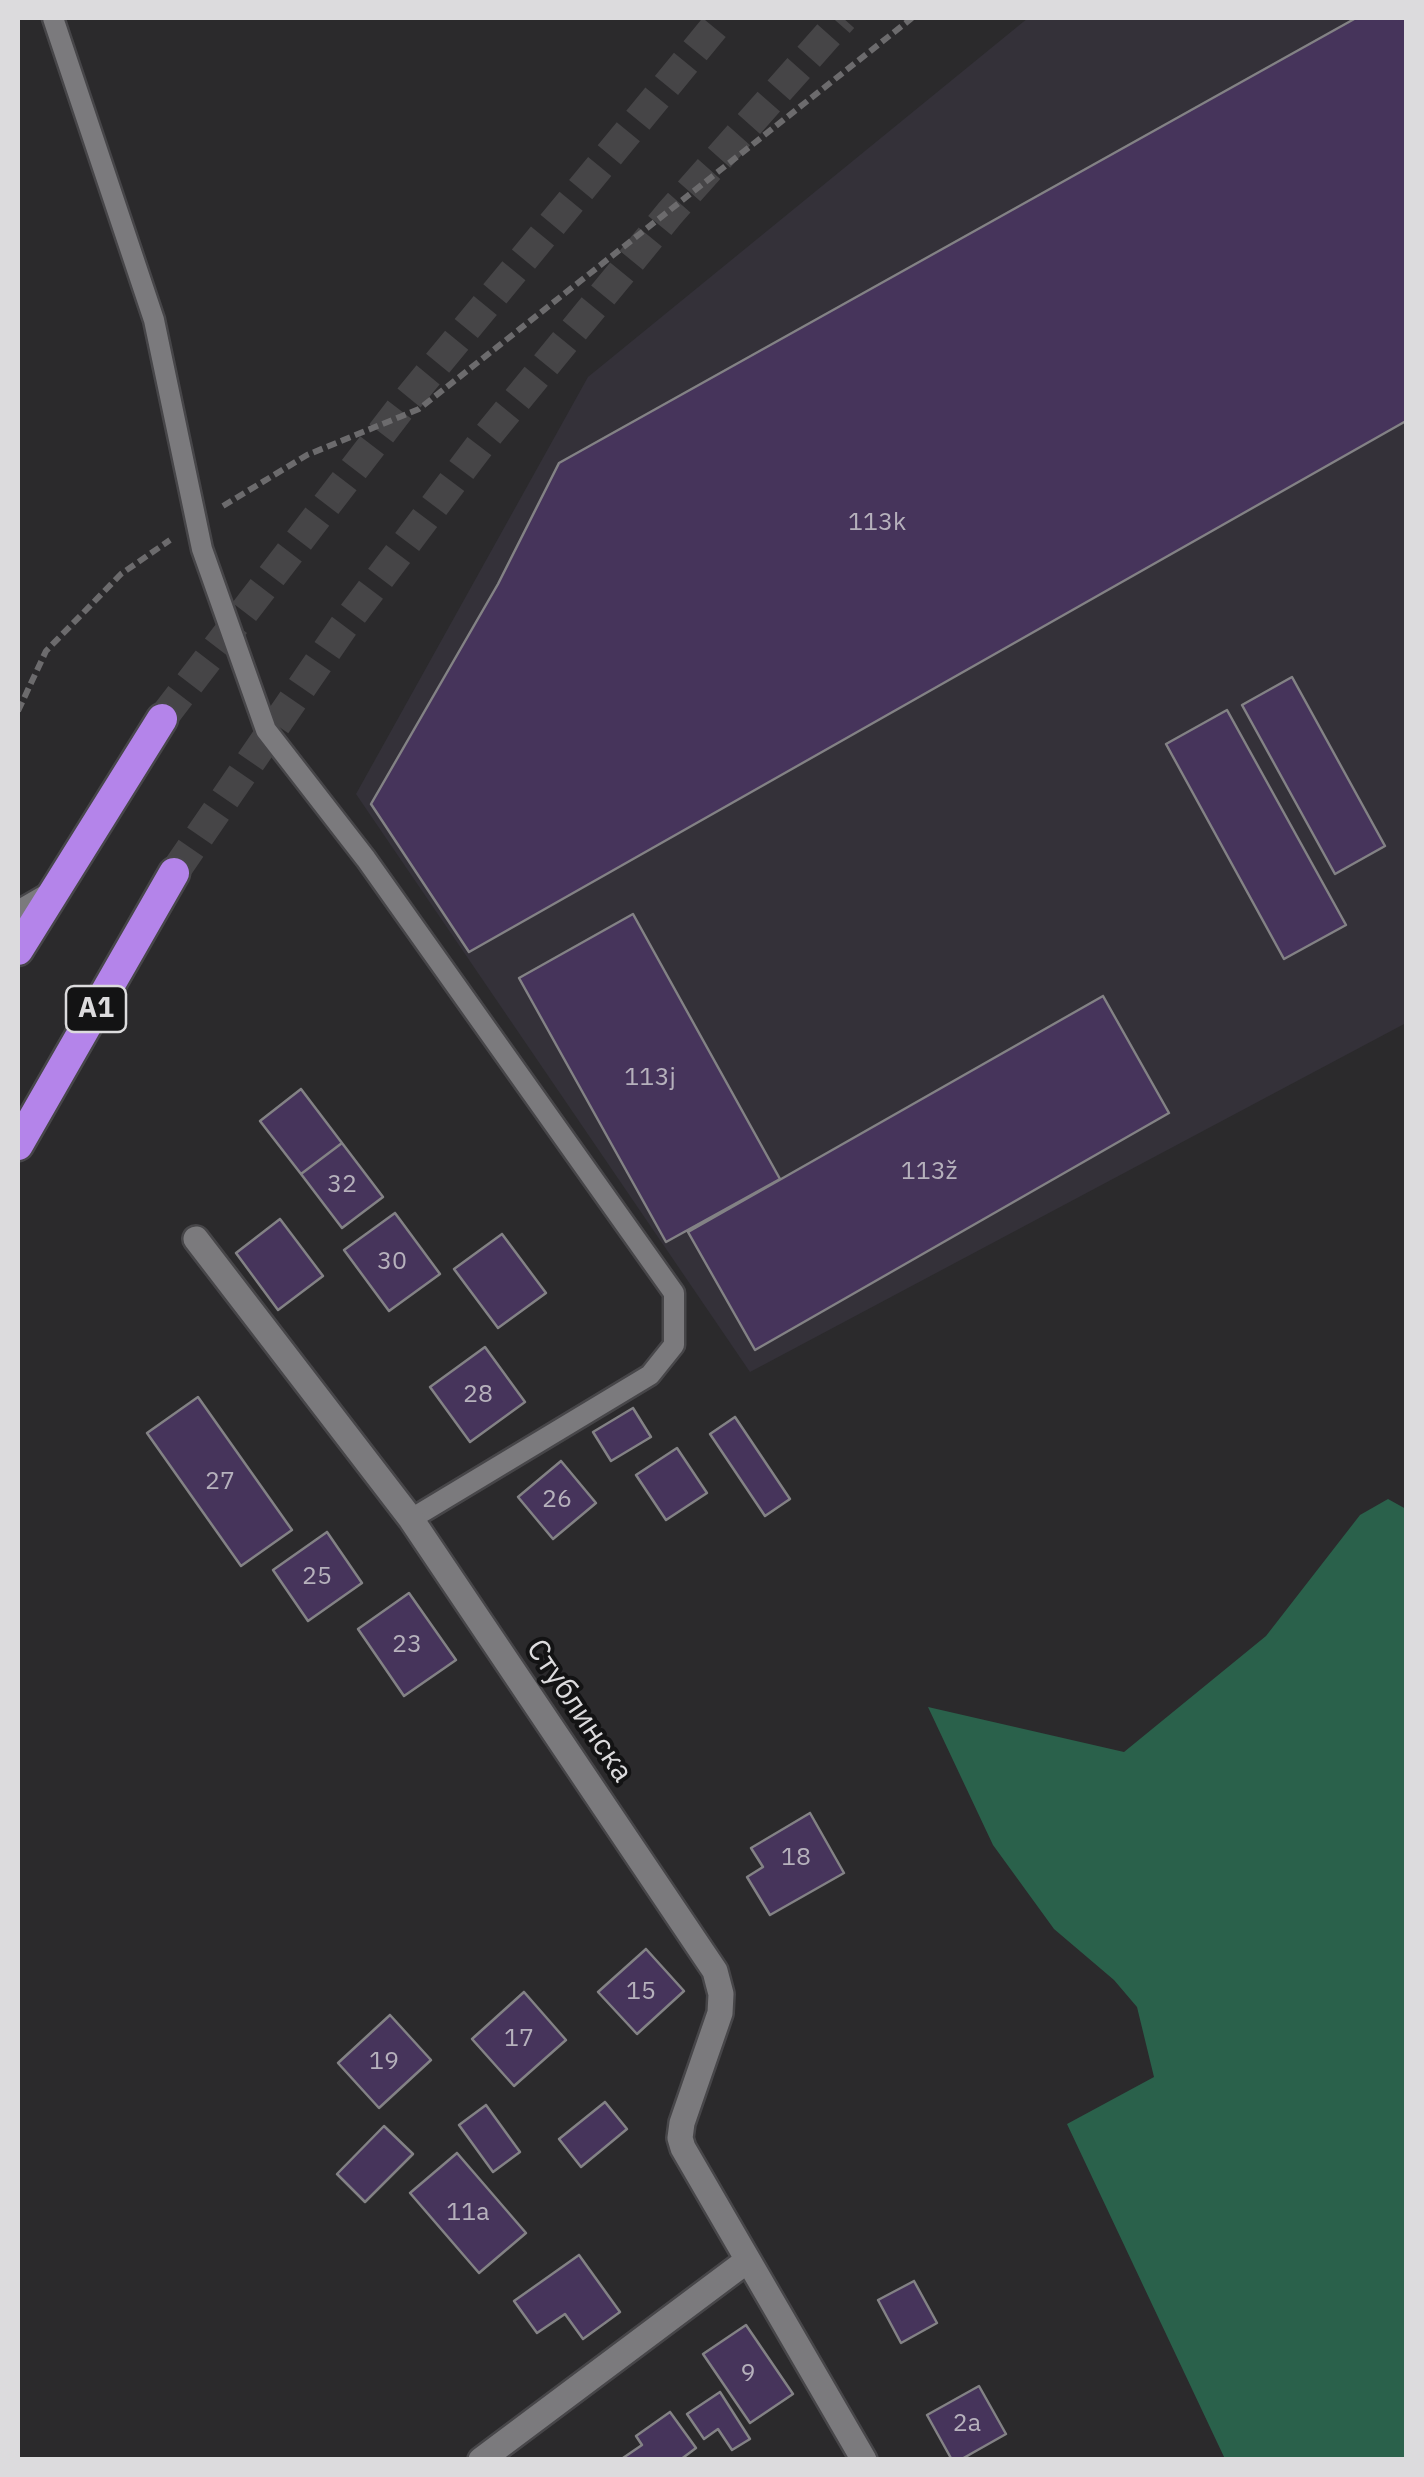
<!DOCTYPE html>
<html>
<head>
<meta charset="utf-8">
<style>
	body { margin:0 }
	#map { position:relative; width:1424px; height:2477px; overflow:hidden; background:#2b2a2c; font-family:"IBM Plex Sans",sans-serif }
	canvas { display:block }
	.frame { position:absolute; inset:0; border:20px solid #dcdbdd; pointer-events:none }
</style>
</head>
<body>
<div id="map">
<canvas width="1424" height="2477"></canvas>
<div class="frame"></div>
</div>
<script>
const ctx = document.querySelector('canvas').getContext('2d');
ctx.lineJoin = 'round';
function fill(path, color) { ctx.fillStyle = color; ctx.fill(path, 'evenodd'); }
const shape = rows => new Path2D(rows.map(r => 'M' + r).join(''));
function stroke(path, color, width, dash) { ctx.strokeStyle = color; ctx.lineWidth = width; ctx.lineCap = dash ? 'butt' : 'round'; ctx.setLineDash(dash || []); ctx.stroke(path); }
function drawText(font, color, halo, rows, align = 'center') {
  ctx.font = font + ' "IBM Plex Sans",sans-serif'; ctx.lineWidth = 8; ctx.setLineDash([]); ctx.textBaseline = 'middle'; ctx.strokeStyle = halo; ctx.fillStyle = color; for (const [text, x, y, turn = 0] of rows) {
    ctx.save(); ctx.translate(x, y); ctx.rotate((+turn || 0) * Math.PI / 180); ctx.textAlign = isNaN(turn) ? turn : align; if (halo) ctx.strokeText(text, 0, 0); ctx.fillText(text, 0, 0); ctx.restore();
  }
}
fill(shape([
	[1028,18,1406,18,1406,1023,750,1372,356,794,588,377]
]), '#343139');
fill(shape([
	[1388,1499,1406,1509,1406,2459,1225,2459,1067,2124,1154,2077,1137,2007,1114,1980,1054,1929,993,1845,928,1707,1124,1752,1266,1636,1360,1515]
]), '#2a614b');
const building = shape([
	[1356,18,1406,18,1406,421,469,952,371,804,498,584,559,463,1356,18],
	[1292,677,1385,846,1335,874,1242,705,1292,677],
	[1227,710,1346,925,1284,959,1166,744,1227,710],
	[633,914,780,1179,666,1242,519,978,633,914],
	[1103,996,1169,1113,755,1350,688,1232,1103,996],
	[301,1089,342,1143,301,1174,260,1121,301,1089],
	[342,1143,383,1197,342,1228,301,1174,342,1143],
	[395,1213,440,1274,389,1311,344,1250,395,1213],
	[280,1219,323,1276,278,1310,236,1253,280,1219],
	[502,1234,546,1293,498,1328,454,1269,502,1234],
	[485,1347,525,1402,470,1442,430,1387,485,1347],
	[198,1397,292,1530,241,1566,147,1433,198,1397],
	[633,1408,651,1437,611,1461,593,1432,633,1408],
	[735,1417,790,1499,765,1516,710,1434,735,1417],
	[677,1448,707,1493,666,1520,636,1475,677,1448],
	[561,1461,596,1503,553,1539,518,1497,561,1461],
	[327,1532,362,1583,308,1621,273,1570,327,1532],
	[409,1593,456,1660,404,1696,358,1629,409,1593],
	[810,1813,844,1873,770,1915,747,1877,763,1867,751,1848,810,1813],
	[646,1949,684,1991,637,2034,598,1992,646,1949],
	[524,1992,566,2040,514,2086,472,2039,524,1992],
	[390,2015,431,2060,379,2108,338,2063,390,2015],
	[605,2102,627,2129,581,2167,559,2139,605,2102],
	[486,2105,520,2152,493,2172,459,2125,486,2105],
	[384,2126,413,2154,365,2202,337,2174,384,2126],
	[457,2153,526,2233,479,2273,410,2193,457,2153],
	[579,2255,620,2312,583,2339,565,2314,537,2333,514,2301,579,2255],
	[914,2281,937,2323,901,2343,878,2300,914,2281],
	[746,2325,793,2394,750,2423,703,2354,746,2325],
	[979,2386,1006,2434,960,2460,952,2460,927,2415,979,2386],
	[720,2392,750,2439,732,2450,718,2429,704,2439,687,2414,720,2392],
	[670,2412,696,2448,680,2460,620,2460,642,2445,636,2436,670,2412]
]);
fill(building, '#46345b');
stroke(building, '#838285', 2.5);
stroke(shape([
	[162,719,400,409,722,18],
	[174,873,343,627,484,440,670,213,843,18]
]), '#464547', 30, [30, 15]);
const service = shape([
	[53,18,154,320,202,549,266,730,366,859,674,1293,674,1345,650,1375,411,1519],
	[18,911,49,893]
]);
const minor = shape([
	[196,1239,411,1519,715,1971,721,1994,720,2013,682,2123,680,2138,683,2148,864,2460],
	[481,2460,748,2260]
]);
const motorway = shape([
	[18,950,162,719],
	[18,1145,174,873]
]);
stroke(service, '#474649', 25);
stroke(minor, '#474649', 30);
stroke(motorway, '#474649', 35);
stroke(shape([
	[223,506,307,455,419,409,912,18],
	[18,711,46,651,121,574,170,540]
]), '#6c6b6d', 6, [10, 5]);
stroke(service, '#7b7a7d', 20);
stroke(minor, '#7b7a7d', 25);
stroke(motorway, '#b484ea', 30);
drawText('25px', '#b6b1bc', null, [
	["113k",877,523],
	["113j",650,1078],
	["113ž",929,1172],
	["32",342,1185],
	["30",392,1262],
	["28",478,1395],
	["27",220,1482],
	["26",557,1500],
	["25",317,1577],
	["23",407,1645],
	["18",796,1858],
	["15",641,1992],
	["17",519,2039],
	["19",384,2062],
	["11a",468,2213],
	["9",748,2374],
	["2a",967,2424]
]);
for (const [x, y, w] of [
	[96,1009,60]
]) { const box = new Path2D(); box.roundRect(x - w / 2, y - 23, w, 46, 8); ctx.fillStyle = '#131314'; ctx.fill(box); stroke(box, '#dcdbdd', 2.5); }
drawText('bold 28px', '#dcdbdd', null, [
	["A1",96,1009]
]);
drawText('30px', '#dcdbdd', '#131314', [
	["Стублинска",579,1711,56]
]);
</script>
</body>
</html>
